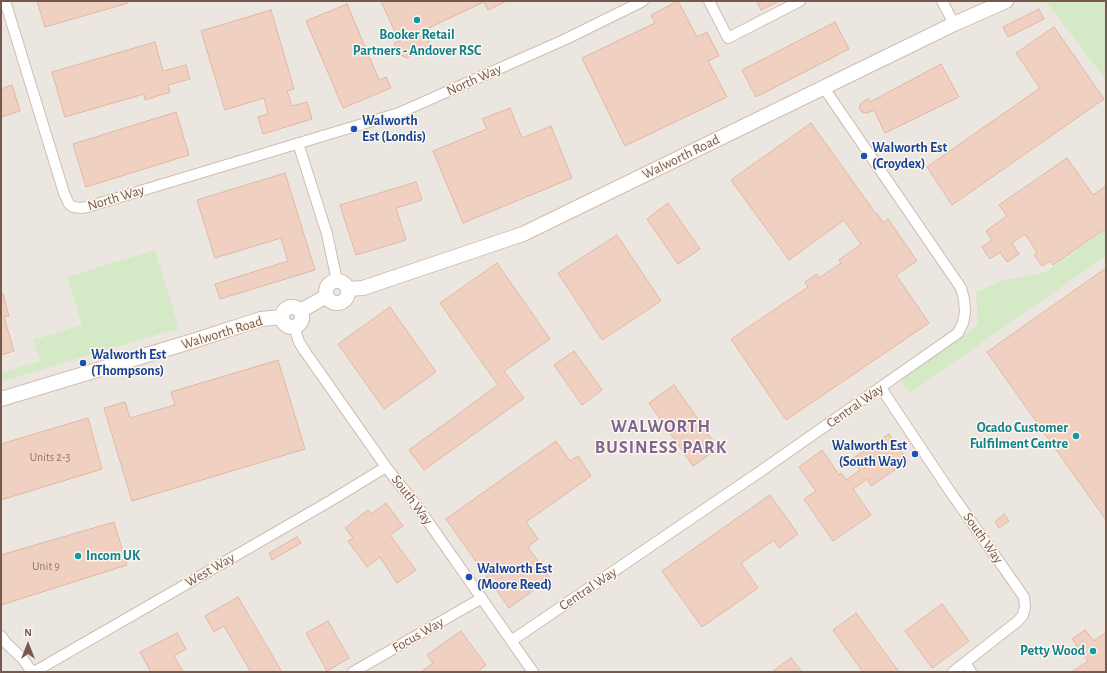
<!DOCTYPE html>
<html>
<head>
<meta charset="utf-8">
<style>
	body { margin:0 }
	#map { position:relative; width:1107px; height:673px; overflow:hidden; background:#fcf3e8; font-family:"Alegreya Sans",sans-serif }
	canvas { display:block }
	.frame { position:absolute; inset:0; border:2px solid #75594d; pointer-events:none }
	.north { position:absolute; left:8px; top:625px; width:40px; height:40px; -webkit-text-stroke:3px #fef7ee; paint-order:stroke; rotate:0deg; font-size:11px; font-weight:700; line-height:16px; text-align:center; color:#75594d }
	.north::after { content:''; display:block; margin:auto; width:14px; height:18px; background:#75594d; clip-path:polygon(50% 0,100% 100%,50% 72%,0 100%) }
</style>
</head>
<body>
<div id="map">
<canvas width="1107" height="673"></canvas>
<div class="frame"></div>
<div class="north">N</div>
</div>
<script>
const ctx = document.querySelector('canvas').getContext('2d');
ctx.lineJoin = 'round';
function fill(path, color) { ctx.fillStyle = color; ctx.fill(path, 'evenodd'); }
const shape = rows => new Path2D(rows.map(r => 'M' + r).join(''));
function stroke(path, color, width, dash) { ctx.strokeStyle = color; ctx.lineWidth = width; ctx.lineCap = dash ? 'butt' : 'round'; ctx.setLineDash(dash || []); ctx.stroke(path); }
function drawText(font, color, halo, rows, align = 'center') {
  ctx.font = font + ' "Alegreya Sans",sans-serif'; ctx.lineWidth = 3; ctx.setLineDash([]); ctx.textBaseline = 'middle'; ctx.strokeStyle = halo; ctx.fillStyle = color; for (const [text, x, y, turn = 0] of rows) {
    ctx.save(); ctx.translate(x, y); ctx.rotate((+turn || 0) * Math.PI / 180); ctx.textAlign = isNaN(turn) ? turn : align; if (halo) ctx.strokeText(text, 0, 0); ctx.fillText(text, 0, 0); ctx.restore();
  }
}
fill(shape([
	[1,1,1045,1,1106,80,1106,672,1,672]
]), '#ece6e1');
fill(shape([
	[1045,1,1106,1,1106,80],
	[1106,229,1106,256,910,393,901,381,978,325,976,292,1001,281,1046,272],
	[155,250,179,328,1,382,1,373,40,361,33,340,82,325,67,277]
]), '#d6e9c7');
const building = shape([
	[37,1,127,1,128,3,45,27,37,1],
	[381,1,507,1,488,10,484,2,422,31,431,46,407,58,398,54,394,43,399,41,381,1],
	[678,1,697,37,707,32,719,56,708,61,727,97,625,146,582,58,655,23,651,15,678,1],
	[757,1,779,1,761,10,757,1],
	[347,4,379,80,386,77,391,88,343,108,306,21,347,4],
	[1039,9,1044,19,1008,37,1003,27,1039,9],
	[271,10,294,89,287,91,292,106,307,102,312,119,263,134,258,117,268,114,264,98,225,110,201,31,271,10],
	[835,22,849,49,756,97,742,70,835,22],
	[1054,27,1104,99,952,205,927,167,1040,88,1016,53,1054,27],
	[155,42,163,71,186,65,190,79,168,85,170,92,145,100,144,94,65,117,52,72,155,42],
	[941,64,959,97,885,133,874,110,867,113,862,112,859,108,861,103,868,99,870,102,941,64],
	[12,85,20,111,1,117,1,89,12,85],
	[510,108,522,138,551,126,572,178,463,223,433,151,487,129,482,119,510,108],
	[176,112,189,155,86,187,73,144,176,112],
	[811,123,876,214,877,213,883,223,888,219,917,261,896,275,929,323,786,420,731,339,808,287,805,282,817,274,819,278,841,263,839,260,861,244,844,220,789,260,731,180,811,123],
	[1067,158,1093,195,1106,186,1106,228,1053,265,1050,261,1042,266,1034,255,1037,252,1025,234,1012,243,1019,254,1007,262,1000,252,990,259,982,247,992,240,986,231,1007,216,999,205,1067,158],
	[285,173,315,270,220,299,215,284,288,261,281,238,215,258,197,200,285,173],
	[416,182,422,200,396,208,406,240,356,255,340,205,416,182],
	[668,203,700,249,678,264,647,219,668,203],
	[617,235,661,301,602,340,558,273,617,235],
	[497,263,550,339,504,371,524,398,424,470,409,450,498,385,440,303,497,263],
	[1106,268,1106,520,987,352,1106,268],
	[3,294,9,316,4,317,14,351,1,355,1,295,3,294],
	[390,307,436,372,384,409,338,344,390,307],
	[574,351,602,390,582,405,554,365,574,351],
	[278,360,305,449,132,501,104,408,125,402,130,418,175,405,171,392,278,360],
	[674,385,718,448,693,466,649,403,674,385],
	[88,418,102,469,1,500,1,444,88,418],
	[889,434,908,461,871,486,867,479,853,489,871,515,833,541,804,499,816,491,799,467,822,450,839,475,841,473,846,480,860,470,852,459,889,434],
	[556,441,570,461,578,456,591,476,526,522,538,539,528,547,550,578,509,608,446,519,556,441],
	[770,495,798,534,779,548,774,540,741,563,758,588,702,627,662,571,770,495],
	[386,503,403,526,390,535,416,570,397,583,380,557,367,567,348,541,353,538,345,528,368,510,371,514,386,503],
	[1004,514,1009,521,999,528,995,522,1004,514],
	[114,522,127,565,1,605,1,555,114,522],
	[297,537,301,543,272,560,269,553,297,537],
	[238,597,282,672,251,672,224,626,214,632,205,616,238,597],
	[942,604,969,641,932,668,905,631,942,604],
	[856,613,899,672,863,672,833,630,856,613],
	[328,621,349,658,327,671,306,633,328,621],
	[1085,630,1094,641,1106,632,1106,672,1072,672,1088,661,1072,639,1085,630],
	[461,631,486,665,477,672,421,672,433,663,427,655,461,631],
	[177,633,186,649,174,656,183,672,151,672,140,652,177,633],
	[791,658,802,672,772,672,791,658]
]);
fill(building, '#f0d1c1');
stroke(building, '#e2b7a2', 1);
const street = shape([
	[5,1,64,193,69,204,73,207,81,208,87,207,399,113,566,39,643,1],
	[709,1,728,38,800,1],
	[942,1,954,24],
	[298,143,327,234,337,281],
	[294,327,299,342,304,350,386,467,420,510,533,672],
	[881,388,949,490,1024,597,1025,607,1023,615,1018,621,953,672],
	[1,636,6,643,22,658,32,672],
	[511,640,517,637,758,473,958,333,963,323,965,312,964,299,961,288,824,88],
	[965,663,971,672],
	[34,672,325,504,386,467],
	[353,672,482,598]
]);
const secondary = shape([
	'326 292a11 11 0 1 1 22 0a11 11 0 1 1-22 0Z',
	[348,289,363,288,523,234,954,24,1006,1],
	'282 317a10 10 0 1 1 20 0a10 10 0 1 1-20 0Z',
	[300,311,327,296],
	[1,399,193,341,261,319,282,317]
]);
stroke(street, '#cfbdb1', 12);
stroke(secondary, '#d2bcaf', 16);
stroke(street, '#fff', 10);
stroke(secondary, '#fff', 14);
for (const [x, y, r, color] of [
	[417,20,4,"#0f9aa8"],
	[354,129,4,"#1a4fb4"],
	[864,156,4,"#1a4fb4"],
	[83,363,4,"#1a4fb4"],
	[1076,436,4,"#0f9aa8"],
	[915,454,4,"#1a4fb4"],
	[78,556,4,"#0f9aa8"],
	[469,577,4,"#1a4fb4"],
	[1093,651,4,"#0f9aa8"]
]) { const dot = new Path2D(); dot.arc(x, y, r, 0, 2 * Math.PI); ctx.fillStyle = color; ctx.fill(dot); stroke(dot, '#fef7ee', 1.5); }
drawText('12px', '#94776a', null, [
	["Units 2-3",50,457],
	["Unit 9",46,566]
]);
drawText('bold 14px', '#0d838f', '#fef7ee', [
	["Booker Retail",417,35,"center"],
	["Partners - Andover RSC",417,51,"center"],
	["Ocado Customer",1068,428],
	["Fulfilment Centre",1068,444],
	["Incom UK",86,556,"left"],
	["Petty Wood",1085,651]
], 'right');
drawText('14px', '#75594d', '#fef7ee', [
	["North Way",474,80,-24],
	["Walworth Road",681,157,-26],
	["North Way",116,198,-17],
	["Walworth Road",222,333,-17],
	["Central Way",855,406,-35],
	["South Way",412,500,53],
	["South Way",983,538,55],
	["West Way",210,570,-30],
	["Central Way",588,589,-34],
	["Focus Way",418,635,-30]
]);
drawText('bold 14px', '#164399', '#fef7ee', [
	["Walworth",362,121],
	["Est (Londis)",362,137],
	["Walworth Est",872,148],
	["(Croydex)",872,164],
	["Walworth Est",91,355],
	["(Thompsons)",91,371],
	["Walworth Est",907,446,"right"],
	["(South Way)",907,462,"right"],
	["Walworth Est",477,569],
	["(Moore Reed)",477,585]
], 'left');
ctx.letterSpacing = '1px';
drawText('bold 18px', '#7f6591', '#fef7ee', [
	["WALWORTH",661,427],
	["BUSINESS PARK",661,448]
]);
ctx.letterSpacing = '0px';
</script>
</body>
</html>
